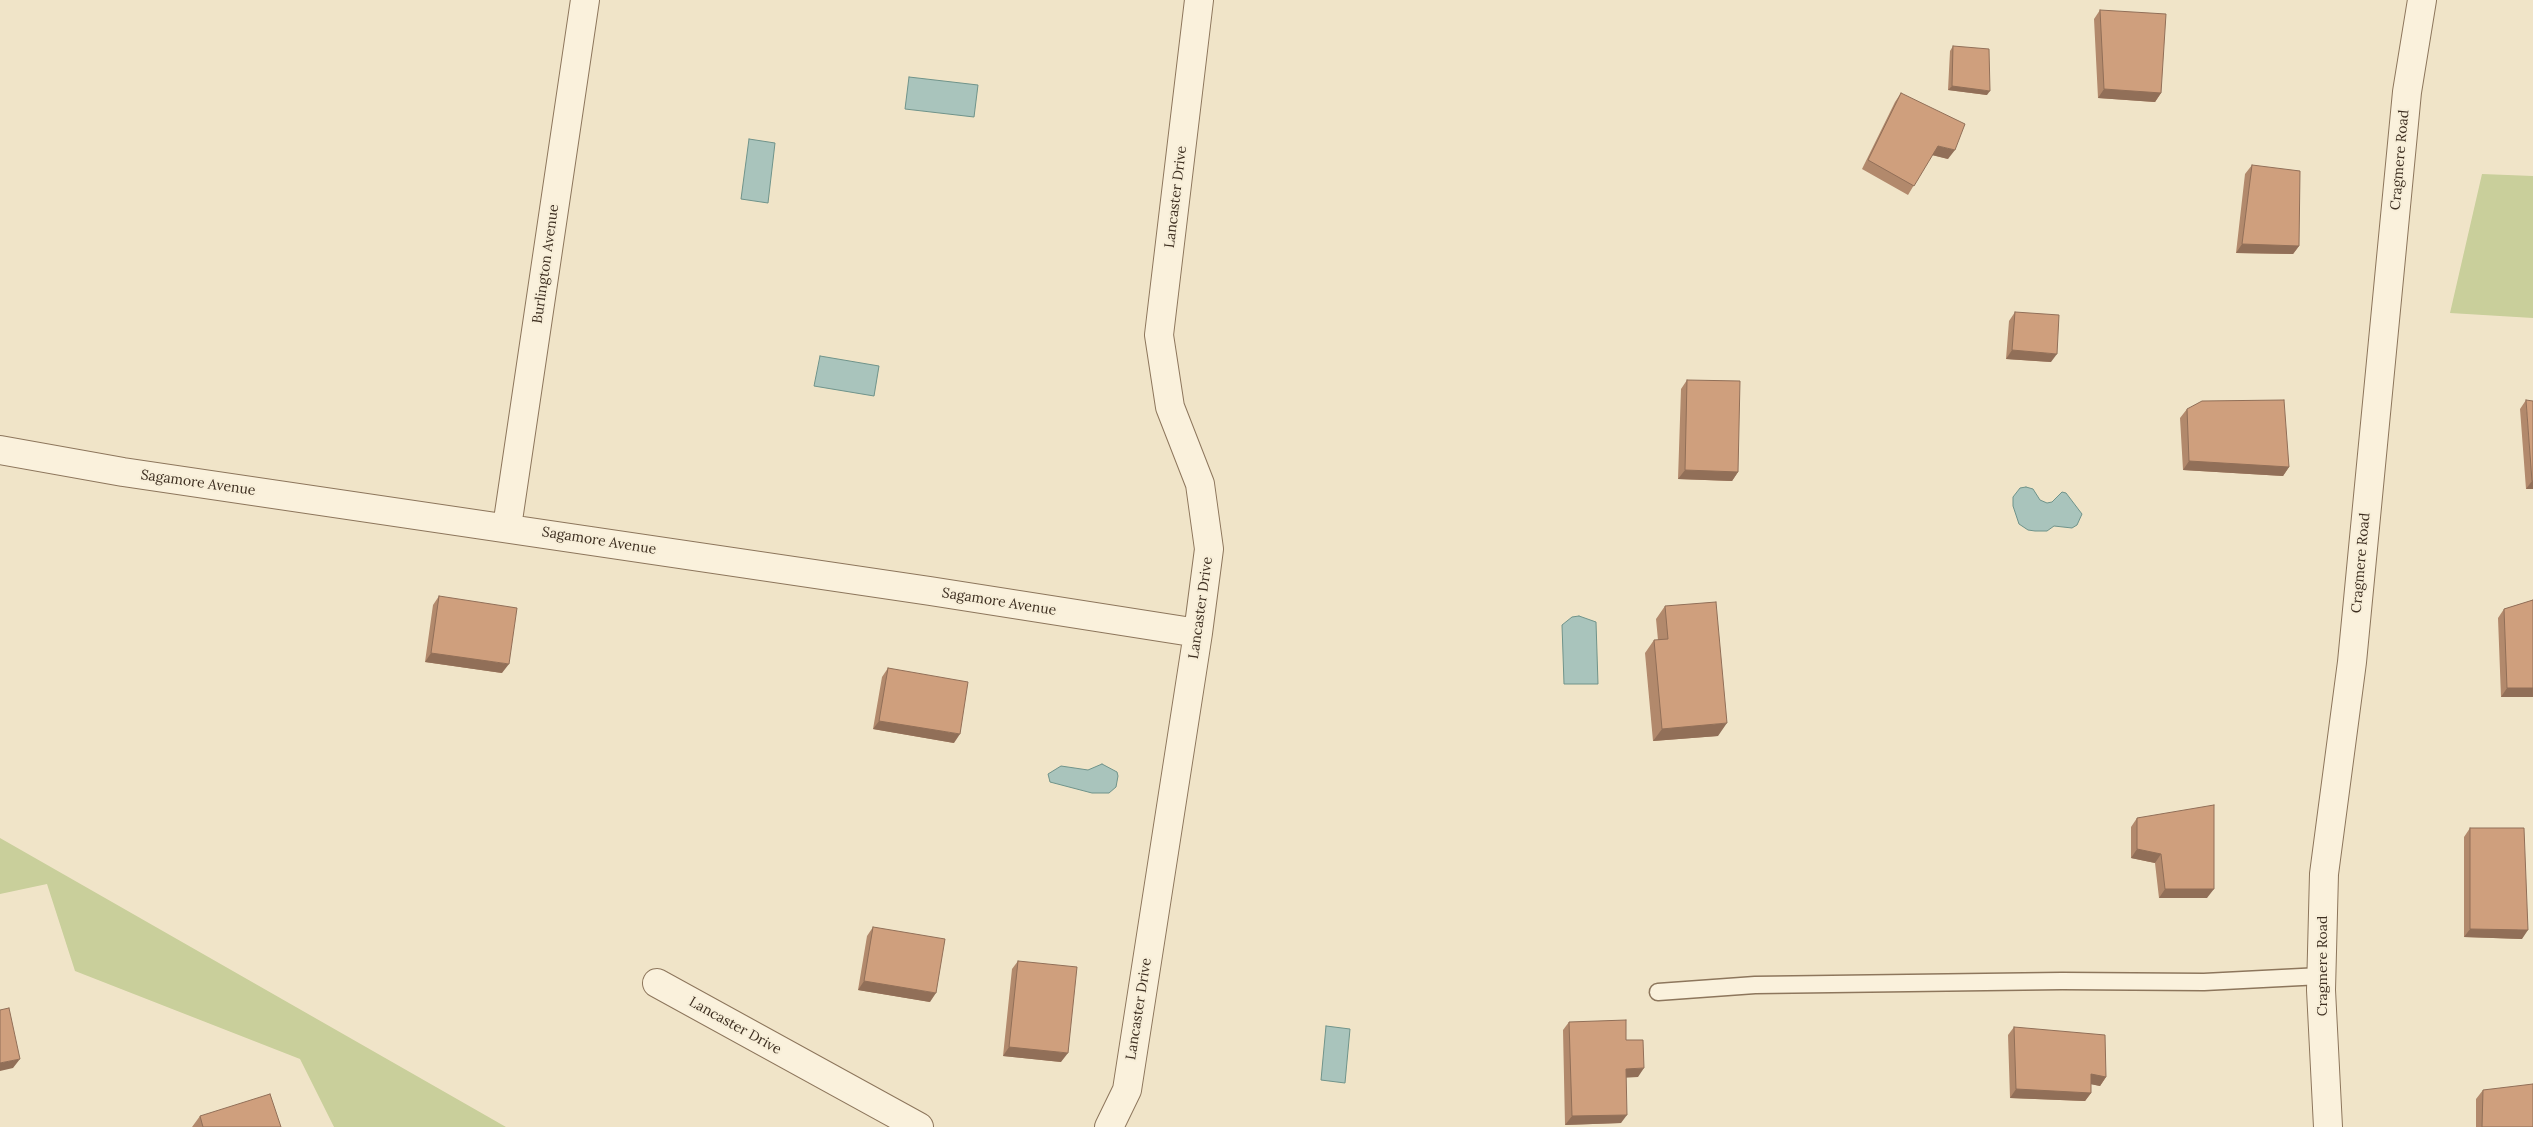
<!DOCTYPE html>
<html>
<head>
<meta charset="utf-8">
<style>
	body { margin:0 }
	canvas { display:block; background:#f0e4c8 }
</style>
</head>
<body>
<canvas width="2533" height="1127"></canvas>
<script>
const ctx = document.querySelector('canvas').getContext('2d');
ctx.lineJoin = 'round';
function fill(path, color) { ctx.fillStyle = color; ctx.fill(path, 'evenodd'); }
const shape = rows => new Path2D(rows.map(r => 'M' + r).join(''));
function stroke(path, color, width, dash) { ctx.strokeStyle = color; ctx.lineWidth = width; ctx.lineCap = dash ? 'butt' : 'round'; ctx.setLineDash(dash || []); ctx.stroke(path); }
function drawText(font, color, halo, rows, align = 'center') {
  ctx.font = font + ' Lora,serif'; ctx.lineWidth = 4; ctx.setLineDash([]); ctx.textBaseline = 'middle'; ctx.strokeStyle = halo; ctx.fillStyle = color; for (const [text, x, y, turn = 0] of rows) {
    ctx.save(); ctx.translate(x, y); ctx.rotate((+turn || 0) * Math.PI / 180); ctx.textAlign = isNaN(turn) ? turn : align; if (halo) ctx.strokeText(text, 0, 0); ctx.fillText(text, 0, 0); ctx.restore();
  }
}
fill(shape([
	[2482,174,2533,176,2533,318,2450,313],
	[0,838,506,1127,334,1127,300,1059,75,971,47,884,0,894]
]), '#c9cf9b');
const water = shape([
	[909,77,978,85,974,117,905,109,909,77],
	[749,139,775,143,768,203,741,199,749,139],
	[820,356,879,366,874,396,814,386,820,356],
	[2026,487,2033,489,2040,500,2047,503,2052,502,2062,492,2066,493,2082,514,2077,525,2072,528,2054,526,2047,531,2035,531,2028,530,2019,524,2013,506,2013,497,2020,488,2026,487],
	[1579,616,1596,622,1598,684,1564,684,1562,625,1572,617,1579,616],
	[1102,764,1117,772,1118,776,1116,787,1109,793,1092,793,1050,782,1048,774,1061,766,1088,770,1102,764],
	[1326,1026,1350,1029,1345,1083,1321,1080,1326,1026]
]);
fill(water, '#a9c4bc');
stroke(water, '#6f938a', 1);
const service = shape([
	[1658,992,1755,985,2062,981,2204,982,2321,976]
]);
const minor = shape([
	[0,450,123,472,930,591,1198,633],
	[507,527,585,0],
	[657,983,919,1127],
	[1109,1127,1127,1090,1198,633,1209,549,1200,484,1170,407,1159,335,1199,0]
]);
const tertiary = shape([
	[2328,1127,2321,990,2324,874,2352,662,2407,92,2422,0]
]);
stroke(service, '#8d765c', 19);
stroke(minor, '#8d765c', 30);
stroke(tertiary, '#8d765c', 30);
stroke(service, '#faf1dc', 16);
stroke(minor, '#faf1dc', 28);
stroke(tertiary, '#faf1dc', 28);
fill(shape([
	[2100,10,2161,93,2155,102,2098,98,2094,19],
	[1953,46,1987,95,1948,90,1950,51],
	[1901,93,1948,159,1932,155,1908,195,1862,169,1895,102],
	[2252,165,2299,246,2293,254,2236,253,2245,174],
	[2015,312,2051,362,2006,359,2009,321],
	[1687,380,1738,472,1732,481,1678,479,1681,389],
	[2526,400,2533,489,2526,489,2520,409],
	[2187,409,2289,467,2283,476,2183,470,2180,418],
	[439,596,502,673,425,662,433,605],
	[2533,600,2533,697,2501,697,2498,618,2504,609],
	[1665,606,1718,736,1653,741,1645,653,1654,640,1658,640,1656,619],
	[888,668,954,743,873,729,882,677],
	[2137,818,2207,898,2159,898,2155,863,2131,858,2131,827],
	[2470,828,2522,939,2464,937,2464,837],
	[873,927,930,1002,858,990,867,936],
	[1018,961,1061,1062,1003,1056,1012,969],
	[1569,1022,1626,1040,1638,1077,1626,1077,1621,1123,1565,1125,1563,1030],
	[2014,1027,2106,1077,2100,1086,2091,1084,2091,1093,2085,1101,2010,1098,2008,1035],
	[2483,1090,2533,1127,2476,1127,2476,1099],
	[200,1116,281,1127,192,1127]
]), '#b2896c');
fill(shape([
	[1952,86,1990,91,1987,95,1948,90],
	[2104,89,2161,93,2155,102,2098,98],
	[1938,146,1955,150,1948,159,1932,155],
	[2242,244,2299,246,2293,254,2236,253],
	[2012,350,2057,354,2051,362,2006,359],
	[2189,461,2289,467,2283,476,2183,470],
	[1685,470,1738,472,1732,481,1678,479],
	[2532,481,2533,481,2533,489,2526,489],
	[431,653,509,664,502,673,425,662],
	[2507,688,2533,688,2533,697,2501,697],
	[879,721,960,734,954,743,873,729],
	[1727,723,1718,736,1653,741,1662,729],
	[2137,849,2161,854,2155,863,2131,858],
	[2165,889,2214,889,2207,898,2159,898],
	[2470,929,2528,930,2522,939,2464,937],
	[864,981,936,993,930,1002,858,990],
	[1009,1047,1068,1053,1061,1062,1003,1056],
	[20,1059,13,1068,0,1071,0,1063],
	[1644,1068,1638,1077,1620,1078,1626,1069],
	[2091,1074,2106,1077,2100,1086,2085,1083],
	[2016,1089,2091,1093,2085,1101,2010,1098],
	[1627,1115,1621,1123,1565,1125,1572,1116]
]), '#916f58');
const building = shape([
	[2100,10,2166,14,2161,93,2104,89,2100,10],
	[1953,46,1989,49,1990,91,1952,86,1953,46],
	[1901,93,1965,124,1955,150,1938,146,1914,186,1868,160,1901,93],
	[2252,165,2300,171,2299,246,2242,244,2252,165],
	[2015,312,2059,315,2057,354,2012,350,2015,312],
	[1687,380,1740,381,1738,472,1685,470,1687,380],
	[2284,400,2289,467,2189,461,2187,409,2202,401,2284,400],
	[2526,400,2533,401,2533,481,2532,481,2526,400],
	[439,596,517,608,509,664,431,653,439,596],
	[2533,600,2533,688,2507,688,2504,609,2533,600],
	[1716,602,1727,723,1662,729,1654,640,1668,639,1665,606,1716,602],
	[888,668,968,682,960,734,879,721,888,668],
	[2214,805,2214,889,2165,889,2161,854,2137,849,2137,818,2214,805],
	[2470,828,2524,828,2528,930,2470,929,2470,828],
	[873,927,945,939,936,993,864,981,873,927],
	[1018,961,1077,967,1068,1053,1009,1047,1018,961],
	[9,1008,20,1059,0,1063,0,1010,9,1008],
	[1626,1020,1626,1040,1643,1040,1644,1068,1626,1069,1627,1115,1572,1116,1569,1022,1626,1020],
	[2014,1027,2105,1035,2106,1077,2091,1074,2091,1093,2016,1089,2014,1027],
	[2533,1084,2533,1127,2482,1127,2483,1090,2533,1084],
	[270,1094,281,1127,203,1127,200,1116,270,1094]
]);
fill(building, '#cf9f7d');
stroke(building, '#916f58', 1);
drawText('14px', '#3d2e20', '#f7eed8', [
	["Cragmere Road",2400,160,-85],
	["Lancaster Drive",1176,197,-83],
	["Burlington Avenue",546,264,-82],
	["Sagamore Avenue",198,483,8],
	["Sagamore Avenue",599,541,9],
	["Cragmere Road",2361,563,-85],
	["Sagamore Avenue",999,602,9],
	["Lancaster Drive",1201,608,-82],
	["Cragmere Road",2323,966,-90],
	["Lancaster Drive",1139,1009,-81],
	["Lancaster Drive",735,1026,29]
]);
</script>
</body>
</html>
